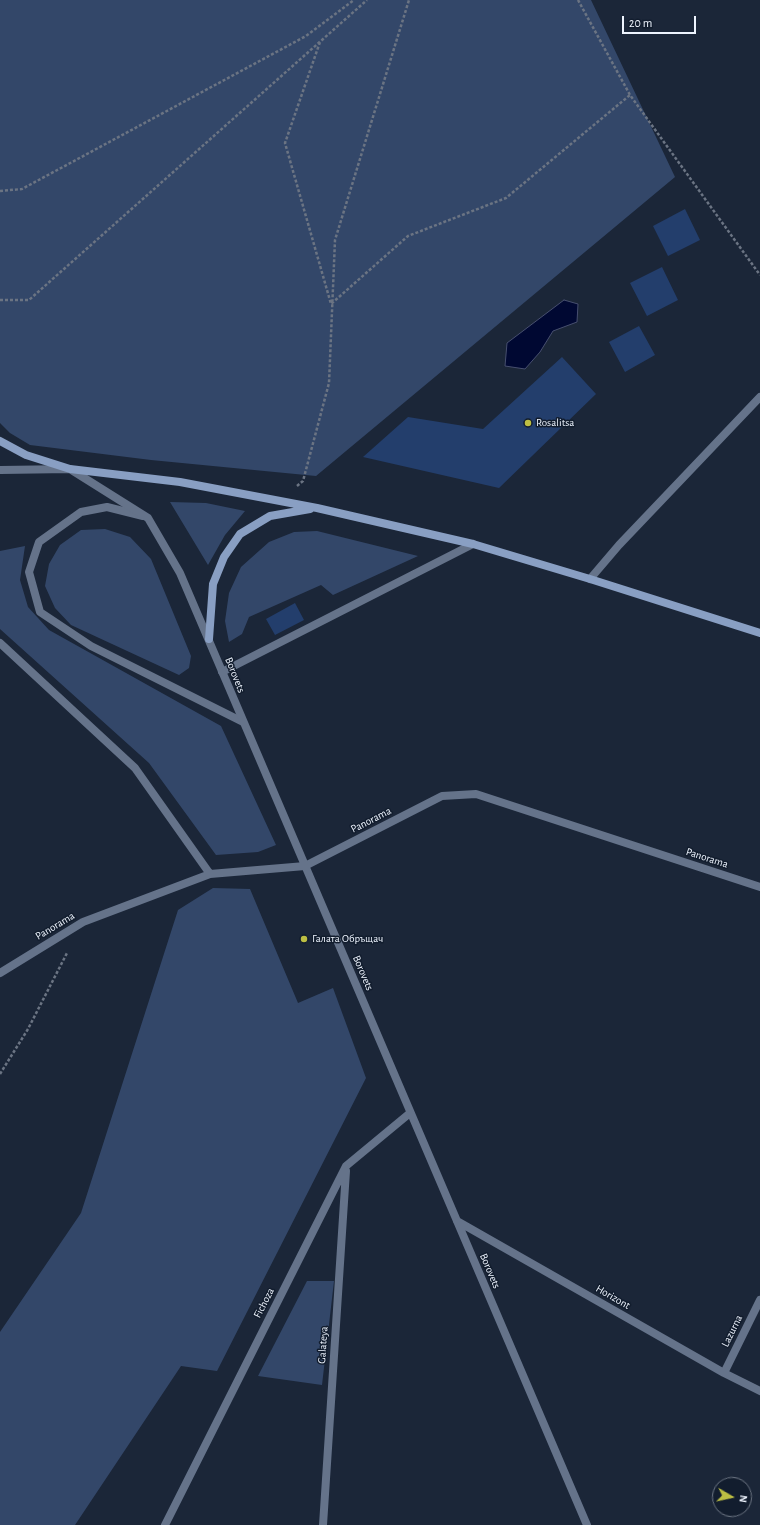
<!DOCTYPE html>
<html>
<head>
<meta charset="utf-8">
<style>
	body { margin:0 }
	#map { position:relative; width:760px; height:1525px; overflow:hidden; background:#1b2638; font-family:"Alegreya Sans",sans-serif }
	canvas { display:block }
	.north { position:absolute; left:712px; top:1477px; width:40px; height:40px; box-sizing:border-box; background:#121d2e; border:1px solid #6a7381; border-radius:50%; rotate:99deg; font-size:11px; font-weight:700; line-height:16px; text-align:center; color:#eef4fe }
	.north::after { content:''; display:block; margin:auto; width:14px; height:18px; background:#bdbf43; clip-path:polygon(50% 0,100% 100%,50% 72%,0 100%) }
	.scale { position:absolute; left:622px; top:16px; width:74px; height:18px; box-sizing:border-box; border:2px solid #eef4fe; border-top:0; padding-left:5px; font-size:12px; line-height:14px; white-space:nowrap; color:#eef4fe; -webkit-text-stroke:3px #121d2e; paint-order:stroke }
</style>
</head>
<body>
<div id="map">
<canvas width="760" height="1525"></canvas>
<div class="north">N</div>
<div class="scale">20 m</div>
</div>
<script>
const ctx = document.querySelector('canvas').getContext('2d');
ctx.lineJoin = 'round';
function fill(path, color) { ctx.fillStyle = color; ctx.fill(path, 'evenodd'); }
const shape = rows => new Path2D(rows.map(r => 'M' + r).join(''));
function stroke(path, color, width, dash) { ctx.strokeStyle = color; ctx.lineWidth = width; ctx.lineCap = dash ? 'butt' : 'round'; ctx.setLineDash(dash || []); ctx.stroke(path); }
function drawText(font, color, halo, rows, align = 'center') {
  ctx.font = font + ' "Alegreya Sans",sans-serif'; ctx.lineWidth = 3; ctx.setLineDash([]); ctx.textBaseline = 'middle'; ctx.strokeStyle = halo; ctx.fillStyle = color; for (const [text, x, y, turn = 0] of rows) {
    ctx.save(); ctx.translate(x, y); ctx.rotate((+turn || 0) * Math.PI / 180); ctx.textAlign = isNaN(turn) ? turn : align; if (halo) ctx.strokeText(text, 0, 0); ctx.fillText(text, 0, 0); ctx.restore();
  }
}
fill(shape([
	[0,0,591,0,675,177,316,476,151,460,30,445,10,433,0,423],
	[170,502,206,503,245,511,225,535,208,565],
	[105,529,130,537,151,559,191,656,189,668,179,675,71,625,55,608,45,586,49,564,60,545,81,530],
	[317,531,418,556,333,595,321,585,249,617,242,634,229,642,225,621,229,593,241,567,269,542,294,532],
	[25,546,20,580,28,607,49,630,221,726,276,845,258,852,216,855,149,763,0,629,0,551],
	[213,888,250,889,298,1003,333,988,366,1078,217,1371,181,1366,75,1525,0,1525,0,1332,81,1213,178,910],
	[307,1281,334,1281,322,1385,258,1376]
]), '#334769');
const water = shape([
	[564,300,578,304,577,322,553,331,540,352,525,369,505,366,507,343,564,300]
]);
fill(water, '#000832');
stroke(water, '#474f6f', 1);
fill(shape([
	[685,209,700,240,668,256,653,226],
	[662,267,678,300,647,316,630,283],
	[639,326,655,355,625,372,609,342],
	[562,357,596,394,499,488,363,457,408,417,483,429],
	[295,603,304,620,275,635,266,619]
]), '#233e6c');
stroke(shape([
	[578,0,630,95,760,275],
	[320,42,285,143,331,304,408,236,506,198,630,95],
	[0,191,22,189,306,36,354,0],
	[0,300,29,300,367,0],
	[297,486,303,481,329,383,335,240,409,0],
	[0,1074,28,1029,67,953]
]), '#6b7483', 2.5, [3, 2]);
stroke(shape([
	[143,516,107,507,81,512,39,542,29,572,40,612,91,646,243,722],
	[590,579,619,545,760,397],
	[222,672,473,544]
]), '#65738a', 8);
stroke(shape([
	[0,470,70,469,148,518,180,573,587,1525],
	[0,643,135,768,210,874],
	[0,973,83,922,210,874,305,866,442,796,476,794,760,887],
	[457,1221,724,1373,760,1391],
	[724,1373,760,1300],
	[165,1525,346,1166,410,1113],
	[323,1525,346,1171]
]), '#65738a', 8);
stroke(shape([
	[0,441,26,455,70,469,180,482,317,508,473,544,590,579,760,633],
	[209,639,213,584,224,557,240,534,270,516,310,509]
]), '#899fc3', 8);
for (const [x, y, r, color] of [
	[528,423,4,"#bdbf43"],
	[304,939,4,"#bdbf43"]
]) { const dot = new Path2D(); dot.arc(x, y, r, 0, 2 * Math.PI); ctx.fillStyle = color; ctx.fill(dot); stroke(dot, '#121d2e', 1.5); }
drawText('11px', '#eef4fe', '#121d2e', [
	["Rosalitsa",536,423],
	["Галата Обръщач",312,939]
], 'left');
drawText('11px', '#eef4fe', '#121d2e', [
	["Borovets",235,675,68],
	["Panorama",371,820,-27],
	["Panorama",707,858,18],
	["Panorama",55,926,-31],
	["Borovets",363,973,67],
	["Borovets",490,1271,67],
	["Horizont",613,1297,30],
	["Fichoza",264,1303,-63],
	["Lazurna",732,1331,-64],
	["Galateya",323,1345,-86]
]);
</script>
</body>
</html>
